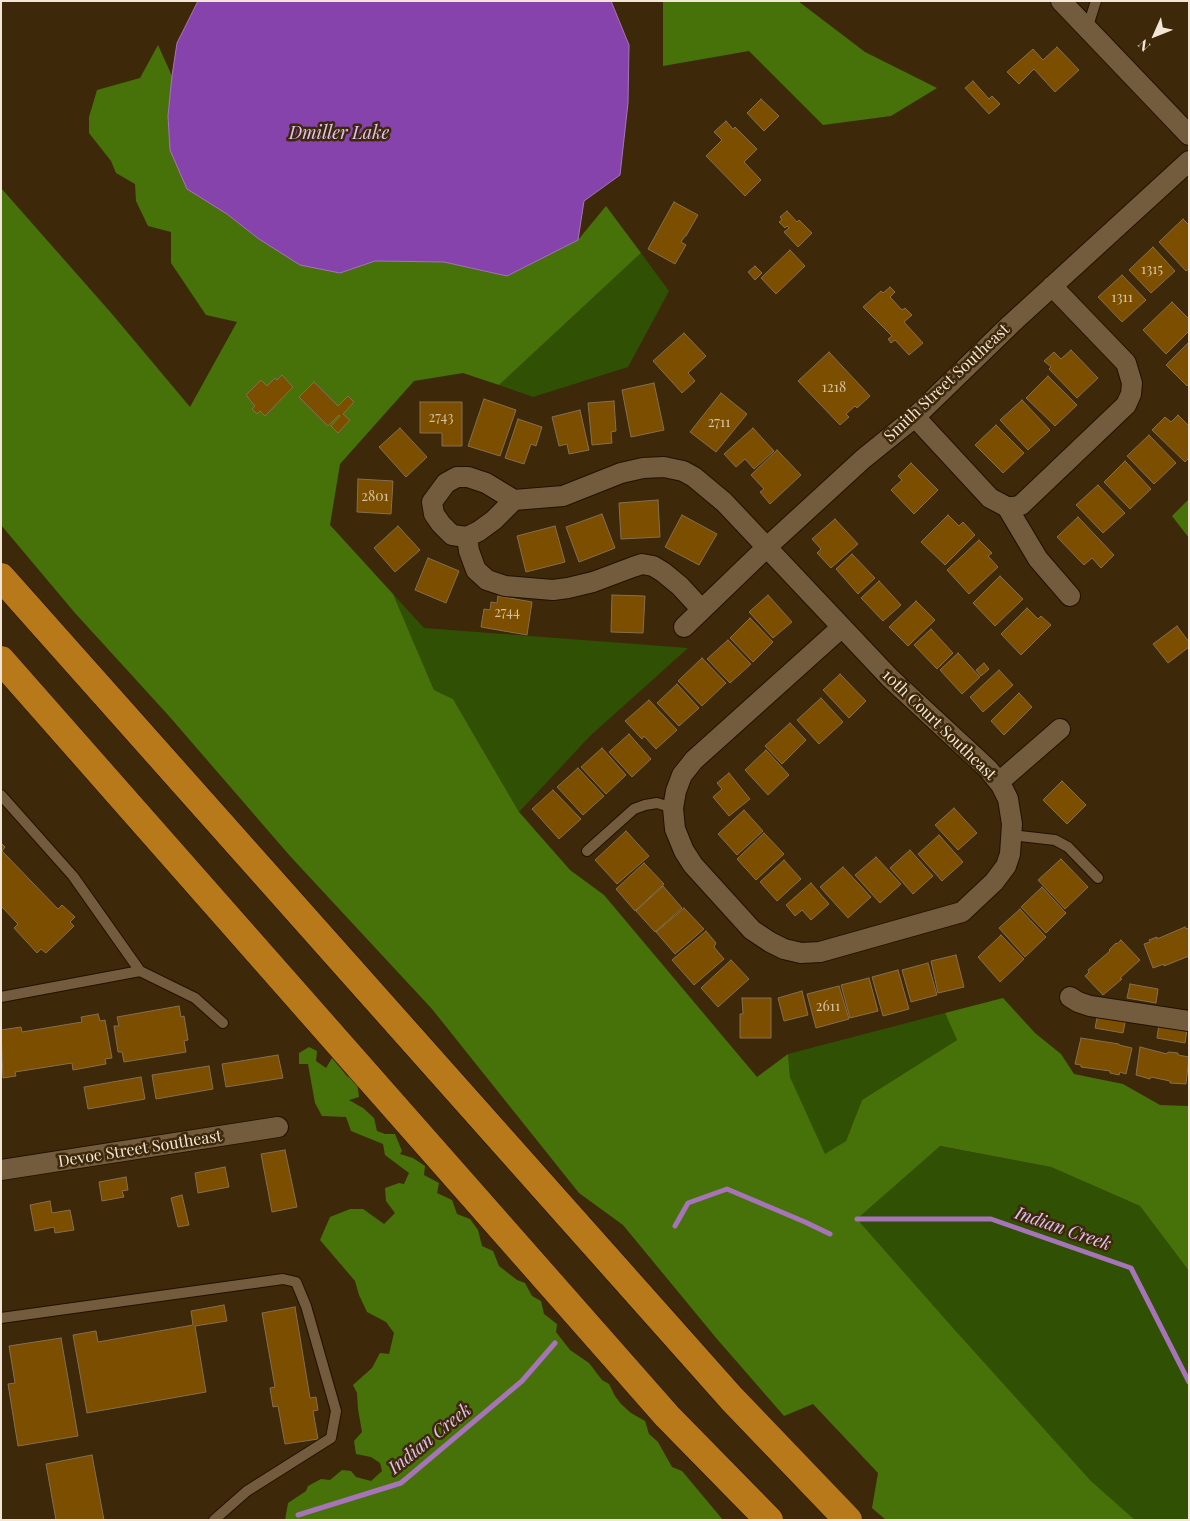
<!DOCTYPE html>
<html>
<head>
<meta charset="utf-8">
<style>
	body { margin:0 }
	#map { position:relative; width:1190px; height:1521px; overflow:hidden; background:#3e280a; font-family:"Playfair Display",serif }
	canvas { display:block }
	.frame { position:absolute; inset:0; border:2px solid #f4e6d6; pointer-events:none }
	.north { position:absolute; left:1130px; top:10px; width:50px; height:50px; -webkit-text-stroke:4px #3e280a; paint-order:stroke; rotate:226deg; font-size:14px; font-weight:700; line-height:20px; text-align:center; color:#f4e6d6 }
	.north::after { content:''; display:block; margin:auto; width:18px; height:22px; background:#f4e6d6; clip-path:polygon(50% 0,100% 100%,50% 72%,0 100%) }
</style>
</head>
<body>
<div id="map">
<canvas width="1190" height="1521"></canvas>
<div class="frame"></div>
<div class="north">N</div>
</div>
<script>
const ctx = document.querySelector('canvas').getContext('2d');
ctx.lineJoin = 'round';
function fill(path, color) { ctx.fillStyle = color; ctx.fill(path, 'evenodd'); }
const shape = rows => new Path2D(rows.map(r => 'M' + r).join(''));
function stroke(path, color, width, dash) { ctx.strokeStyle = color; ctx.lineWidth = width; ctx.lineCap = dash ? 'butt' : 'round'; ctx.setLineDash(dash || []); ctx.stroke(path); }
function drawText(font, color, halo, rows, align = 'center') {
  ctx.font = font + ' "Playfair Display",serif'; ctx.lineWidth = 5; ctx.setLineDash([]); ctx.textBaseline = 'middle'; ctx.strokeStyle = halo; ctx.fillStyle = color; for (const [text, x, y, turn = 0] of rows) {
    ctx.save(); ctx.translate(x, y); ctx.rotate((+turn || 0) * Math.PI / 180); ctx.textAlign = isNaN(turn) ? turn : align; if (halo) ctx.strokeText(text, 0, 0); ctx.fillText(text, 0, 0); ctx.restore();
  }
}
fill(shape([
	[641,253,669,291,628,367,533,397,499,385],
	[393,594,424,628,688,648,590,736,519,812,453,699,434,690],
	[945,1013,957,1040,862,1100,846,1141,825,1155,790,1077,788,1054],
	[939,1146,1051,1167,1140,1206,1189,1271,1189,1520,1135,1520,1091,1481,954,1329,857,1219]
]), '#305104');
fill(shape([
	[663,1,798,1,865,52,937,88,891,116,823,125,749,51,663,66],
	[158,45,172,76,168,116,170,150,227,214,259,239,340,273,375,261,444,262,507,276,578,240,606,206,641,253,499,385,463,373,414,381,340,464,330,525,393,594,434,690,453,699,519,812,570,870,604,895,757,1077,788,1054,790,1077,825,1154,846,1141,862,1100,957,1040,945,1013,1003,998,1035,1033,1061,1054,1074,1074,1123,1084,1160,1105,1189,1106,1189,1271,1140,1206,1051,1167,940,1146,857,1219,954,1329,1091,1481,1135,1520,886,1520,872,1508,878,1473,813,1404,784,1416,717,1339,623,1225,579,1193,432,1009,290,856,169,716,75,613,1,525,1,188,112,314,190,407,237,322,206,315,171,263,171,232,148,226,136,201,135,184,116,173,111,161,89,133,89,117,97,90,140,78],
	[1189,499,1189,538,1172,516],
	[309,1047,317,1051,316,1061,326,1068,332,1058,347,1076,357,1082,359,1097,349,1100,363,1108,374,1118,377,1131,385,1134,395,1134,402,1151,400,1154,413,1158,425,1166,424,1175,439,1183,437,1193,452,1200,457,1214,470,1219,478,1230,482,1246,493,1251,499,1266,517,1280,525,1283,532,1296,541,1301,544,1314,557,1324,556,1332,570,1350,589,1363,602,1380,609,1384,615,1396,621,1404,631,1413,645,1421,649,1434,658,1442,672,1467,682,1471,723,1520,285,1520,288,1503,306,1491,308,1486,321,1479,330,1480,342,1470,351,1471,356,1477,371,1481,382,1471,380,1463,371,1457,356,1454,354,1441,362,1432,358,1409,357,1393,353,1385,372,1368,380,1353,389,1354,394,1333,386,1322,367,1312,359,1295,355,1281,320,1240,330,1217,350,1209,363,1209,384,1224,395,1213,386,1201,385,1188,399,1183,404,1184,409,1173,385,1155,383,1144,351,1131,346,1117,322,1116,315,1103,308,1064,299,1064,299,1053]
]), '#467209');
const water = shape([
	[198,1,611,1,629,45,628,103,620,175,584,201,578,240,507,276,444,262,375,261,340,273,300,265,259,239,227,214,187,189,170,150,168,116,172,76,177,43,198,1]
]);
fill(water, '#8643ac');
stroke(water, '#a774b9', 1);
stroke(shape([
	[857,1219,991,1219,1131,1268,1189,1382],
	[675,1226,688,1203,727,1189,805,1222,830,1234],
	[298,1515,401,1483,522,1381,555,1343]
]), '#a774b9', 5);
const building = shape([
	[1057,47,1079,70,1055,92,1034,69,1019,84,1007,72,1033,49,1043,60,1057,47],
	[973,81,989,99,992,96,1000,104,989,114,965,88,973,81],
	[761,99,779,116,764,131,747,113,761,99],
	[726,121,733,129,735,127,757,149,744,162,761,180,745,196,706,156,722,140,714,132,726,121],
	[674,202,698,215,686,236,685,236,681,242,686,245,675,264,648,249,674,202],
	[787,211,797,222,799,220,812,233,798,247,784,232,789,228,787,226,785,228,779,222,782,220,780,217,787,211],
	[1183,219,1189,225,1189,269,1186,271,1159,242,1183,219],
	[1153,247,1175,271,1151,293,1129,270,1153,247],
	[790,250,805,266,776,294,761,278,790,250],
	[755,266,762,273,755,280,748,272,755,266],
	[1122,275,1146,300,1122,322,1098,297,1122,275],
	[890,287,895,292,890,297,902,310,905,308,912,315,904,322,923,343,909,355,895,340,891,343,888,339,892,336,863,307,881,291,883,293,890,287],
	[1172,302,1189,319,1189,331,1166,354,1143,330,1172,302],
	[684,333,706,356,688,373,695,381,682,393,653,361,684,333],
	[1189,342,1189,383,1187,386,1166,365,1189,342],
	[1071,350,1098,378,1077,398,1049,369,1051,367,1044,361,1054,352,1061,359,1071,350],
	[829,352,870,396,857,408,855,406,846,414,849,417,840,425,798,381,829,352],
	[282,375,293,387,265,416,260,411,257,414,252,409,255,406,246,395,261,380,267,386,275,378,277,380,282,375],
	[1048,376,1077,405,1055,426,1026,398,1048,376],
	[314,382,338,406,348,396,354,402,343,414,350,420,338,433,331,426,340,416,339,415,328,426,299,397,314,382],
	[654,383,664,430,631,437,622,390,654,383],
	[721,393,747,414,716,452,690,432,721,393],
	[484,399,516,410,500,456,468,446,484,399],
	[1022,400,1050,430,1028,450,1000,420,1022,400],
	[614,401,616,431,611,432,612,443,592,445,588,403,614,401],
	[420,402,462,402,462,446,442,446,442,433,420,433,420,402],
	[580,410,589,450,569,454,567,444,559,446,552,417,580,410],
	[1178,415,1189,426,1189,458,1185,462,1152,430,1165,417,1171,422,1178,415],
	[518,419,542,427,536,446,531,444,524,464,505,458,518,419],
	[996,425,1024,453,1003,473,975,445,996,425],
	[400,428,427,457,406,477,379,447,400,428],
	[753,428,774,451,754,469,745,459,736,467,724,454,753,428],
	[1149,435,1176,463,1154,484,1127,456,1149,435],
	[777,450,801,475,770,504,760,492,764,489,751,475,777,450],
	[1125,461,1151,489,1130,509,1104,482,1125,461],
	[911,463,938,490,914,514,891,490,902,480,898,476,911,463],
	[358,479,393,481,391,514,357,512,358,479],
	[1098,485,1125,513,1103,533,1076,505,1098,485],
	[658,500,660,537,621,539,619,503,658,500],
	[602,514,615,548,579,562,566,527,602,514],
	[682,515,717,534,699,565,665,547,682,515],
	[948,515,959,526,963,522,975,535,945,565,921,542,948,515],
	[1078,517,1114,555,1101,568,1092,558,1084,565,1057,537,1078,517],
	[835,519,858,544,831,568,817,553,821,549,812,539,835,519],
	[398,526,420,550,395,572,374,548,398,526],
	[555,526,565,562,526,572,517,536,555,526],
	[979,540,992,553,988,556,998,567,969,594,947,570,979,540],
	[852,554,875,578,858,594,836,569,852,554],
	[428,558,459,571,446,603,415,590,428,558],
	[1000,576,1023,599,995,626,973,603,1000,576],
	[879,581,901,605,883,621,861,598,879,581],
	[612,595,645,596,643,633,611,632,612,595],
	[768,595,792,622,773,638,749,612,768,595],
	[498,596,532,602,527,635,481,627,484,609,490,610,491,602,497,603,498,596],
	[916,601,935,620,908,646,889,627,916,601],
	[1027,608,1038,619,1041,616,1051,625,1021,655,1001,634,1027,608],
	[750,618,773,642,753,662,730,638,750,618],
	[1177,626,1189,642,1189,647,1168,663,1153,644,1177,626],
	[931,629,953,653,937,669,914,645,931,629],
	[728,640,751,664,730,683,707,659,728,640],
	[958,653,980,677,962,694,940,670,958,653],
	[702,658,726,683,702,706,678,681,702,658],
	[984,663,989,669,981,676,976,670,984,663],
	[999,670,1013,685,983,712,970,697,999,670],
	[840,674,866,701,849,718,823,690,840,674],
	[677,684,699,708,679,726,657,703,677,684],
	[1019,693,1032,707,1004,735,991,721,1019,693],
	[821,698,843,722,819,744,797,720,821,698],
	[649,700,677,730,656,749,644,736,642,739,625,721,649,700],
	[790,723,806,740,782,764,765,746,790,723],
	[629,734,651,759,632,777,609,752,629,734],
	[602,748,626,775,606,794,581,767,602,748],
	[766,750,789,775,768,795,745,770,766,750],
	[578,768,604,796,583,815,557,787,578,768],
	[729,773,750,799,729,816,713,797,722,789,717,783,729,773],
	[1062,781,1086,805,1067,824,1043,800,1062,781],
	[553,790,581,819,559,839,532,809,553,790],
	[954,808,977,833,958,850,935,825,954,808],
	[744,810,763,831,737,855,718,834,744,810],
	[626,831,649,856,617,884,595,860,626,831],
	[764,833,784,854,756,880,737,859,764,833],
	[939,835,963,862,942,881,918,854,939,835],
	[1,843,5,847,2,851,58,909,62,905,75,917,70,922,74,926,46,953,41,949,37,953,14,928,18,924,1,906,1,843],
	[910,850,933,876,913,894,890,868,910,850],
	[876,857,901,884,880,903,855,875,876,857],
	[1061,859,1088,887,1065,909,1038,880,1061,859],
	[784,860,801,879,777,901,760,882,784,860],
	[644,863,664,884,635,911,616,889,644,863],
	[843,867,871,897,848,918,820,887,843,867],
	[811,883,829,904,811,920,802,910,795,916,786,905,811,883],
	[663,886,682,908,655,932,636,911,663,886],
	[1042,887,1066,913,1046,933,1021,907,1042,887],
	[684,908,704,929,675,954,656,932,684,908],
	[1020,909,1046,937,1025,957,999,928,1020,909],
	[1185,927,1186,929,1189,928,1189,956,1164,966,1164,964,1153,968,1144,944,1150,942,1149,940,1157,937,1157,939,1185,927],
	[706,931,716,943,714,947,724,959,694,985,672,960,706,931],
	[1001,935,1024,959,1000,982,978,957,1001,935],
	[1121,940,1140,960,1120,978,1122,979,1103,995,1085,976,1089,972,1088,970,1110,951,1109,950,1116,943,1117,944,1121,940],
	[956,955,964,987,938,993,931,961,956,955],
	[731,960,749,979,718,1007,701,988,731,960],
	[928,963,937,995,911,1002,902,970,928,963],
	[898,970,909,1009,883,1016,872,977,898,970],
	[869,978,878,1011,850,1018,841,985,869,978],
	[1130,984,1158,989,1156,1003,1127,998,1130,984],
	[839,986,849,1019,816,1028,807,994,839,986],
	[802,991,808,1015,784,1021,778,998,802,991],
	[742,998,771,998,771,1038,740,1038,740,1014,743,1014,742,998],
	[179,1006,181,1017,184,1016,188,1040,184,1041,186,1052,124,1062,122,1052,118,1052,114,1026,119,1026,117,1017,179,1006],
	[1098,1013,1126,1018,1123,1033,1095,1028,1098,1013],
	[98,1014,100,1021,105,1020,112,1058,105,1059,106,1064,73,1070,72,1063,15,1072,16,1076,3,1078,1,1030,21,1027,22,1032,82,1022,81,1017,98,1014],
	[1159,1024,1187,1029,1185,1043,1157,1038,1159,1024],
	[1081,1038,1119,1044,1119,1045,1132,1048,1126,1074,1120,1072,1119,1075,1110,1073,1110,1071,1081,1067,1081,1065,1075,1064,1081,1038],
	[1140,1047,1167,1054,1168,1052,1178,1053,1178,1055,1189,1057,1186,1084,1170,1083,1170,1081,1151,1077,1150,1079,1136,1075,1140,1047],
	[278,1055,283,1078,226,1087,222,1064,278,1055],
	[209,1066,213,1089,156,1099,152,1075,209,1066],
	[141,1077,145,1099,88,1109,84,1087,141,1077],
	[285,1150,297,1207,272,1212,261,1154,285,1150],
	[225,1167,229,1187,198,1193,195,1173,225,1167],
	[126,1177,128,1190,122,1191,124,1197,102,1201,99,1182,126,1177],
	[182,1195,189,1225,178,1227,171,1198,182,1195],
	[50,1201,52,1213,70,1210,74,1230,55,1233,54,1227,35,1231,30,1205,50,1201],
	[224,1305,227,1321,195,1326,206,1392,87,1413,73,1335,96,1331,98,1342,193,1325,191,1311,224,1305],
	[295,1307,310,1398,316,1397,318,1410,313,1411,318,1439,285,1444,278,1406,273,1407,270,1388,275,1387,262,1313,295,1307],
	[61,1338,78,1436,18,1446,8,1384,15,1383,9,1346,61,1338],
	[92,1455,104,1520,56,1520,46,1464,92,1455]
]);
fill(building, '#7c4f00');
stroke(building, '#866e4f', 1);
const lane = shape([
	[1087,29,1096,1],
	[1,795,73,876,140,971,1,997],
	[1011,835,1055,840,1068,847,1098,878],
	[587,851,634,809,645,805,657,803,673,808],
	[140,971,195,998,223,1023],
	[1,1318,283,1279,296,1282,306,1306,336,1411,331,1438,247,1491,214,1520]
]);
const street = shape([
	[1061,1,1189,135],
	[915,417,990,498,1007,507,1014,507,1021,505,1126,405,1131,394,1132,383,1126,363,1052,286],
	[514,500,494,520,479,531,467,537,452,535,441,524,434,514,432,502,446,483,457,477,468,477,486,483,514,500,563,496,621,473,643,468,664,467,683,471,694,477,724,502,890,678,988,769,1001,785,1008,799,1012,824,1010,854,1006,866,994,882,962,912,820,952,801,953,784,949,770,942,752,930,693,865,684,851,675,829,673,808,676,791,682,775,694,760,842,627],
	[1007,507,1038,559,1070,596],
	[467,537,469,551,476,570,487,580,505,586,553,590,568,588,593,582,633,567,642,564,653,566,663,572,680,586,702,610],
	[684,627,767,547,863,459,915,417,1011,324,1189,161],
	[999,782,1060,729],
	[1070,997,1078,1002,1090,1006,1189,1021],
	[1,1170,278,1127]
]);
const highway = shape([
	[1,577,732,1399,848,1520],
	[1,660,667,1416,769,1520]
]);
stroke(lane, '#211100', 12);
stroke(street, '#211100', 22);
stroke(highway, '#211100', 29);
stroke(lane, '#735b3d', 10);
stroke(street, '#735b3d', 20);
stroke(highway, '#b7791a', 28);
drawText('14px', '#d6c0a0', null, [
	["1315",1152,270],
	["1311",1122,298],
	["1218",834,388],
	["2743",441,418],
	["2711",719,423],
	["2801",375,497],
	["2744",507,613],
	["2611",828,1007]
]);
drawText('16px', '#f4e6d6', '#3e280a', [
	["Smith Street Southeast",947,383,-43],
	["10th Court Southeast",939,725,44],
	["Devoe Street Southeast",140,1149,-9]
]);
drawText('italic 18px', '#e0c1f5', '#3e280a', [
	["Dmiller Lake",339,133],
	["Indian Creek",1063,1229,19],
	["Indian Creek",430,1439,-39]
]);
</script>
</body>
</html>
